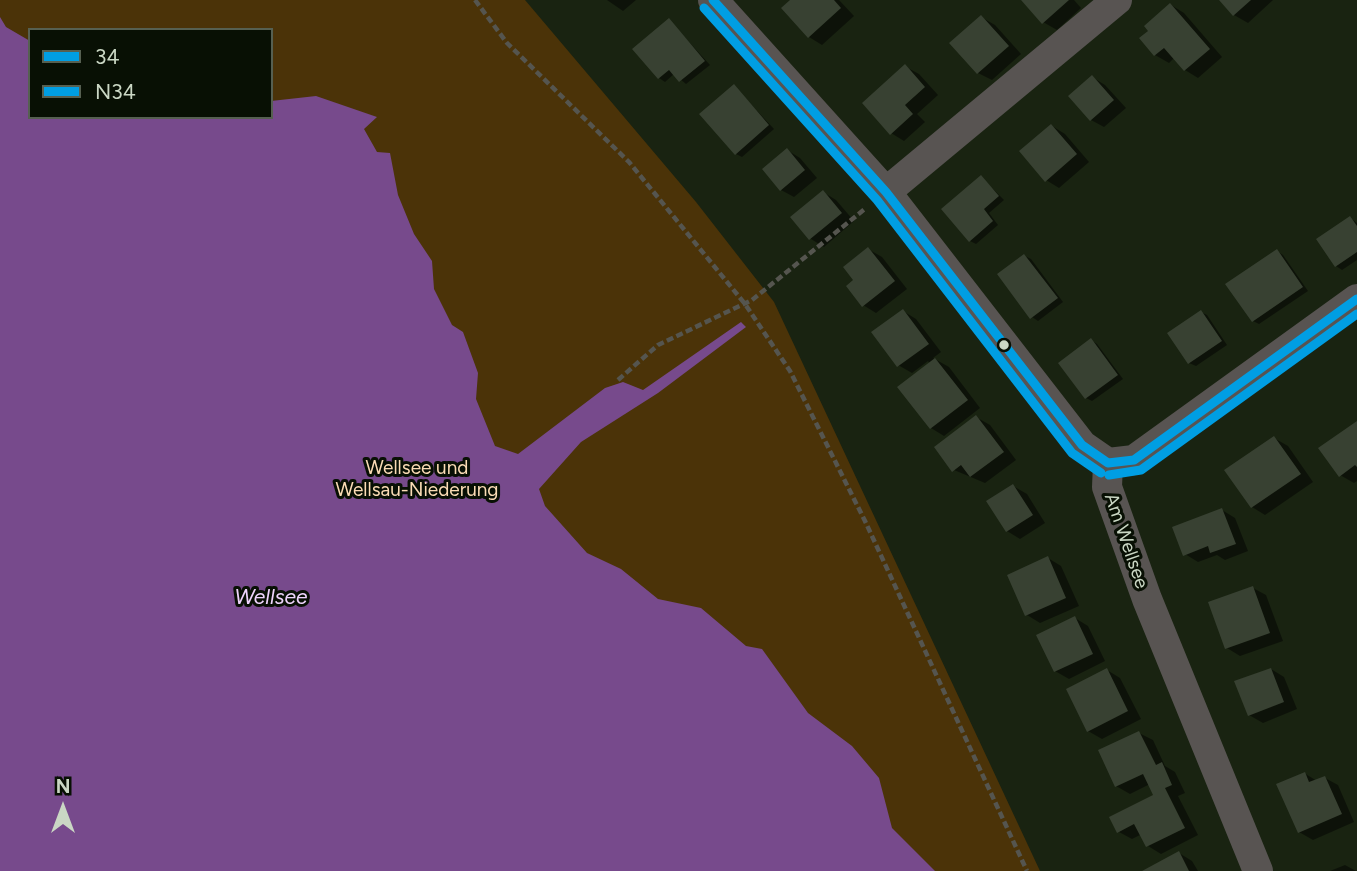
<!DOCTYPE html>
<html>
<head>
<meta charset="utf-8">
<style>
	body { margin:0 }
	#map { position:relative; width:1357px; height:871px; overflow:hidden; background:#192311; font-family:Figtree,sans-serif }
	canvas { display:block }
	.legend { position:absolute; left:28px; top:28px; width:245px; height:91px; box-sizing:border-box; background:#081004; border:2px solid #566051; margin:0; padding:9px 12px; list-style:none; font-size:21px; color:#cad7c4 }
	.legend li { display:flex; align-items:center; gap:14px; height:35px }
	.legend b { width:35px; border:2px solid #566051 }
	.north { position:absolute; left:28px; top:773px; width:70px; height:70px; -webkit-text-stroke:5px #081004; paint-order:stroke; rotate:0deg; font-size:19px; font-weight:700; line-height:28px; text-align:center; color:#cad7c4 }
	.north::after { content:''; display:block; margin:auto; width:24px; height:32px; background:#cad7c4; clip-path:polygon(50% 0,100% 100%,50% 72%,0 100%) }
</style>
</head>
<body>
<div id="map">
<canvas width="1357" height="871"></canvas>
<ul class="legend">
<li><b style="height:9px;background:#009ee3"></b>34</li>
<li><b style="height:9px;background:#009ee3"></b>N34</li>
</ul>
<div class="north">N</div>
</div>
<script>
const ctx = document.querySelector('canvas').getContext('2d');
ctx.lineJoin = 'round';
function fill(path, color) { ctx.fillStyle = color; ctx.fill(path, 'evenodd'); }
const shape = rows => new Path2D(rows.map(r => 'M' + r).join(''));
function stroke(path, color, width, dash) { ctx.strokeStyle = color; ctx.lineWidth = width; ctx.lineCap = dash ? 'butt' : 'round'; ctx.setLineDash(dash || []); ctx.stroke(path); }
function drawText(font, color, halo, rows, align = 'center') {
  ctx.font = font + ' Figtree,sans-serif'; ctx.lineWidth = 6; ctx.setLineDash([]); ctx.textBaseline = 'middle'; ctx.strokeStyle = halo; ctx.fillStyle = color; for (const [text, x, y, turn = 0] of rows) {
    ctx.save(); ctx.translate(x, y); ctx.rotate((+turn || 0) * Math.PI / 180); ctx.textAlign = isNaN(turn) ? turn : align; if (halo) ctx.strokeText(text, 0, 0); ctx.fillText(text, 0, 0); ctx.restore();
  }
}
fill(shape([
	[0,0,525,0,696,202,774,302,1040,871,0,871],
	[30,30,271,30,271,117,30,117]
]), '#4b3308');
fill(shape([
	[0,17,6,27,30,41,30,117,271,117,271,101,316,96,377,117,364,129,377,152,390,153,398,195,414,234,432,261,434,289,452,325,463,332,478,373,476,399,495,446,518,454,605,388,623,382,643,390,741,322,746,327,658,393,581,442,539,489,545,506,587,553,621,569,658,599,701,608,746,646,762,649,808,713,852,746,879,778,892,828,935,871,0,871]
]), '#774a8c');
fill(shape([
	[607,0,636,0,623,11],
	[792,0,839,0,854,16,822,45,809,37],
	[1023,0,1074,0,1081,8,1057,30,1043,22],
	[1221,0,1273,0,1248,23,1234,15],
	[1171,5,1184,13,1222,57,1198,78,1185,70,1174,58,1169,63,1155,55,1141,39],
	[981,17,995,25,1021,54,992,80,978,73],
	[669,20,710,65,686,84,674,74,665,82,659,78],
	[906,67,919,74,938,95,917,114,925,122,904,141,891,133],
	[1092,77,1105,85,1126,108,1104,127,1091,120],
	[734,86,774,129,742,157,736,154],
	[1052,126,1065,134,1089,162,1059,188,1046,180],
	[787,150,800,158,817,178,794,197,781,190],
	[981,177,1004,200,989,213,998,225,976,244,970,241],
	[823,192,836,200,854,221,824,247,811,239,793,217],
	[1350,218,1357,223,1357,260,1342,270,1336,266],
	[868,249,882,257,907,289,876,313,863,305,855,281],
	[1277,251,1283,255,1308,291,1259,324,1253,321],
	[1025,256,1031,259,1063,302,1038,321,1032,317],
	[903,311,916,319,941,352,933,358,949,367,980,408,944,436,931,428,930,364,928,361,912,373,898,365],
	[1201,312,1207,315,1227,345,1196,366,1189,363],
	[1091,340,1097,344,1123,379,1092,401,1086,398],
	[976,417,990,425,1016,460,985,483,954,470],
	[1357,423,1357,481,1354,483,1340,475],
	[1274,438,1288,446,1313,482,1265,515,1252,507],
	[1013,486,1027,494,1045,523,1020,539,1007,531],
	[1222,510,1235,518,1248,551,1225,560,1217,555,1198,562,1185,554],
	[1048,558,1061,566,1079,606,1040,623,1027,615],
	[1253,588,1266,595,1283,641,1240,656,1227,648],
	[1075,618,1088,626,1105,661,1069,679,1055,671],
	[1271,669,1284,677,1297,709,1263,723,1249,715],
	[1107,670,1120,678,1141,719,1102,739,1088,731],
	[1139,733,1153,740,1165,766,1175,772,1185,793,1178,796,1198,835,1161,854,1148,846,1142,834,1132,839,1119,832,1155,796,1150,784,1130,794,1116,786],
	[1304,773,1317,781,1325,778,1338,785,1354,822,1313,840,1299,832],
	[1179,853,1192,861,1198,871,1147,871],
	[1345,865,1356,871,1330,871]
]), '#0007');
fill(shape([
	[790,0,834,0,841,8,808,38,781,8],
	[1021,0,1069,0,1042,24],
	[1219,0,1251,0,1233,16],
	[1170,3,1210,49,1184,71,1164,48,1154,56,1139,38,1148,31,1144,26],
	[981,15,1009,46,977,74,949,43],
	[669,18,705,61,679,82,669,70,658,79,632,49],
	[905,64,925,87,905,105,913,114,890,135,862,103],
	[1092,75,1114,100,1090,121,1068,96],
	[734,84,769,125,735,155,699,114],
	[1051,124,1077,154,1045,182,1019,151],
	[787,148,805,170,780,191,762,169],
	[981,175,999,196,984,209,993,221,969,242,941,209],
	[823,190,842,213,809,240,790,217],
	[1350,216,1357,226,1357,252,1335,267,1316,239],
	[868,247,895,281,862,307,846,286,853,280,843,267],
	[1277,249,1303,287,1252,322,1225,284],
	[1024,254,1058,298,1030,319,997,274],
	[903,309,929,344,897,367,871,332],
	[1201,310,1222,341,1188,364,1167,333],
	[1091,338,1118,375,1085,399,1058,363],
	[935,358,968,400,930,429,897,387],
	[976,415,1004,452,970,477,961,465,952,472,934,447],
	[1357,421,1357,467,1355,465,1339,477,1318,448],
	[1274,436,1301,474,1251,508,1224,470],
	[1013,484,1033,515,1006,532,986,501],
	[1222,508,1236,544,1210,553,1208,546,1183,556,1172,527],
	[1048,556,1066,598,1025,616,1007,575],
	[1253,586,1270,633,1225,649,1208,602],
	[1075,616,1093,654,1054,672,1036,635],
	[1107,668,1128,711,1087,732,1066,689],
	[1271,668,1284,702,1248,716,1234,681],
	[1139,731,1156,765,1162,762,1172,785,1165,788,1185,828,1146,847,1134,824,1117,833,1109,817,1153,795,1143,774,1115,787,1098,750],
	[1305,772,1309,782,1325,776,1342,814,1298,833,1276,784],
	[1179,851,1189,871,1142,871]
]), '#384132');
stroke(shape([
	[475,0,507,43,629,162,745,304,790,371,865,521,1027,871],
	[618,380,658,345,752,300,866,208]
]), '#55554f', 4.5, [7, 3.5]);
stroke(shape([
	[713,0,886,192,1082,445,1108,463],
	[886,192,1117,0],
	[1108,463,1107,487,1147,599,1258,871],
	[1108,463,1134,460,1357,299]
]), '#585452', 30);
stroke(shape([
	[713,0,886,192,1082,445,1108,463],
	[1108,463,1134,460,1357,299]
]), '#009ee3', 9);
stroke(shape([
	[704,8,877,200,1072,453,1101,473],
	[1109,475,1141,470,1357,314]
]), '#009ee3', 9);
for (const [x, y, r, color] of [
	[1004,345,6,"#cad7c4"]
]) { const dot = new Path2D(); dot.arc(x, y, r, 0, 2 * Math.PI); ctx.fillStyle = color; ctx.fill(dot); stroke(dot, '#081004', 2.5); }
drawText('19px', '#fbdcb5', '#081004', [
	["Wellsee und",417,468],
	["Wellsau-Niederung",417,490]
]);
drawText('19px', '#cad7c4', '#081004', [
	["Am Wellsee",1126,541,71]
]);
drawText('italic 21px', '#efd4fd', '#081004', [
	["Wellsee",271,598]
]);
</script>
</body>
</html>
